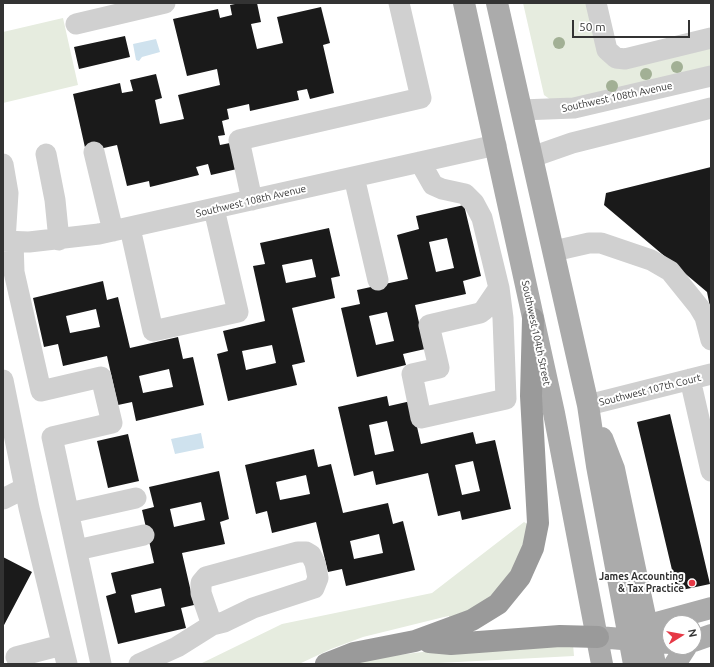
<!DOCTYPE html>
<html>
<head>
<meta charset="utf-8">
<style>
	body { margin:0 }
	#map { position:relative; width:714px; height:667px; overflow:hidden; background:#fff; font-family:Ubuntu,sans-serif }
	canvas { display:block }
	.frame { position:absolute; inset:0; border:4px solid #333; pointer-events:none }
	.north { position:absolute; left:662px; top:615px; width:40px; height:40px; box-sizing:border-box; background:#fff; border:1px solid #adadad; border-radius:50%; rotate:79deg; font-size:11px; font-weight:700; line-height:16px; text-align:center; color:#333 }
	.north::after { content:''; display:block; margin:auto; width:14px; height:18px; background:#e63946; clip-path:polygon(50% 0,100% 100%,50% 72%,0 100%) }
	.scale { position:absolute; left:572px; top:20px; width:118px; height:18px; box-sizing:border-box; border:2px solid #333; border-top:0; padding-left:5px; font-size:12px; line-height:14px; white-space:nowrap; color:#333; -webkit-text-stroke:3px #fff; paint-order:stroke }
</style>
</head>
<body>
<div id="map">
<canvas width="714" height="667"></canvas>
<div class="frame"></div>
<div class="north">N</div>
<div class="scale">50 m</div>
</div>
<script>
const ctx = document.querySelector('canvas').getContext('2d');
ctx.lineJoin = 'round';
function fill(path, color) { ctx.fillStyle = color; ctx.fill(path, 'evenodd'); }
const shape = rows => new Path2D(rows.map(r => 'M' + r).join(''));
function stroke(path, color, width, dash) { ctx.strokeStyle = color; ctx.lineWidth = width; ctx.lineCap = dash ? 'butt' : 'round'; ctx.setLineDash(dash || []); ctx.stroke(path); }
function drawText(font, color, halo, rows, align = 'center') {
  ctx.font = font + ' Ubuntu,sans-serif'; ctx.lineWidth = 4; ctx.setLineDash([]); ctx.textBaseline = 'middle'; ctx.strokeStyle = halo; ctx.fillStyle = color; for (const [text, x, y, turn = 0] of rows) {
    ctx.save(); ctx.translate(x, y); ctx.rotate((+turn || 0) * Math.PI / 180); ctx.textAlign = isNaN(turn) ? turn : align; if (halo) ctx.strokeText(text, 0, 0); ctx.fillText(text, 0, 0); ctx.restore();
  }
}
fill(shape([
	[523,3,586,3,597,49,711,48,711,68,568,102,551,100,544,95],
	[63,18,78,85,3,103,3,32],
	[524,522,529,525,516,566,486,603,449,619,449,616,444,617,363,637,331,649,299,664,200,664,282,624,432,593],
	[573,644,574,656,419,664,352,664,381,657,431,651]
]), '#e6ecdf');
fill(shape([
	[156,39,160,52,142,57,139,61,136,60,133,44],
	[201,433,204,448,175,454,171,439]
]), '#cfe2ee');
fill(shape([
	[240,3,257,3,261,22,251,24,257,49,283,43,277,17,321,7,330,43,323,45,334,93,310,99,307,89,297,91,299,100,250,111,249,104,227,109,229,119,222,121,225,135,218,136,220,145,230,143,237,169,211,175,208,164,196,167,199,175,150,187,149,181,127,186,117,145,86,152,73,94,120,83,122,93,133,91,130,80,156,74,162,98,155,100,160,124,184,119,178,95,220,85,217,69,187,76,173,19,218,9,220,18,232,15,230,5],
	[125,36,130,57,79,69,74,47],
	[711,167,710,236,710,307,707,292,604,205,606,193],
	[464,205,481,276,463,281,466,294,415,305,425,349,403,354,406,365,357,377,341,308,360,304,357,290,408,279,397,235,419,229,416,216],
	[447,238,454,268,436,272,429,242],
	[387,312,394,341,376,345,369,316],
	[329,228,340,276,331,278,335,298,292,308,305,362,292,365,297,385,228,401,217,354,228,351,223,331,265,321,253,266,265,264,260,243],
	[312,259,316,277,286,283,282,265],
	[272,345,276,363,246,370,242,351],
	[103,281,107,300,118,297,130,348,178,337,183,359,193,357,204,405,136,421,132,402,118,405,107,356,63,366,58,344,44,347,33,298],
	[96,309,100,327,70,333,66,316],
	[169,369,173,387,143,393,139,376],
	[387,396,389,406,411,401,421,444,473,432,476,444,495,440,511,509,462,520,460,511,438,516,428,473,376,485,373,471,354,476,338,407],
	[387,421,394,451,375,455,369,425],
	[473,461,480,491,462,495,455,465],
	[670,414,710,584,677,591,637,422],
	[128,434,139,481,108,488,97,441],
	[314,449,318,467,331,464,343,513,388,503,393,524,403,521,415,570,346,586,342,569,328,572,316,522,272,533,267,511,256,514,245,465],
	[306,475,310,494,280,500,276,482],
	[379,534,383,553,354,559,350,541],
	[219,471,229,519,220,522,225,544,182,553,194,605,181,608,186,628,118,644,106,596,116,593,111,573,154,563,142,510,154,507,149,487],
	[201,502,205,520,174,527,170,509],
	[161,588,165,606,135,613,131,595],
	[3,557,32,572,3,627]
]), '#1a1a1a');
stroke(shape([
	[596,3,607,50,616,58,625,59,711,38],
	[76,24,165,3],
	[521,110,574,108,711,76],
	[94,152,113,231],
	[46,154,55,200,59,240],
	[532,157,572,143,711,108],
	[420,162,433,185,442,189,465,194,474,203,482,218,499,288,503,318,506,399,421,418,412,374,439,368,429,325,480,313,484,310,499,288],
	[3,164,8,193,5,241],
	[354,177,378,280],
	[252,200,239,140,421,98,399,3],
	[130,228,153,331,238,312,214,209],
	[3,241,29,242,99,234,496,145],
	[13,241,14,272,41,391,101,377,112,423,52,437,101,664],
	[554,251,589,243,601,243,651,260,670,271,699,307,705,317,711,340],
	[690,379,711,471],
	[3,380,29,508,67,664],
	[588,405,711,374],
	[3,499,25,488],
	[69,513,136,498],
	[77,550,144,535],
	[16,657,62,645],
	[139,664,177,647,212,625,224,622,253,608,314,588,318,578,315,563,311,555,306,552,298,552,206,577,201,583,201,593,212,625]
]), '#d0d0d0', 21);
stroke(shape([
	[464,3,554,413,602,664],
	[497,3,588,405,597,466,634,664],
	[602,438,614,469,655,664],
	[634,629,711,608],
	[598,637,670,643],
	[694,641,711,635],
	[675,664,686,647]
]), '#ababab', 22);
stroke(shape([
	[429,642,451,644,560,636,598,637],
	[326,664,354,653,415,641,472,620,498,604,520,577,533,548,538,523,531,396,533,319]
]), '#9a9a9a', 22);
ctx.fillStyle = '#a2b095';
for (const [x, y] of [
	[559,43],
	[677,67],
	[646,74],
	[612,86]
]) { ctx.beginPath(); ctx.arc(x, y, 6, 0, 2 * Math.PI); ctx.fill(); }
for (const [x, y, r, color] of [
	[692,583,4,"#e63946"]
]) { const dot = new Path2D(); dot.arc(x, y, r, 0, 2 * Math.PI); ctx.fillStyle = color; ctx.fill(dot); stroke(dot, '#fff', 1.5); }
drawText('10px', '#333', '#fff', [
	["Southwest 108th Avenue",617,97,-12],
	["Southwest 108th Avenue",251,201,-13],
	["Southwest 104th Street",536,333,78],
	["Southwest 107th Court",650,390,-14]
]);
drawText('bold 10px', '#333', '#fff', [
	["James Accounting",684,577],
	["& Tax Practice",684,589]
], 'right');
</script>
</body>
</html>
